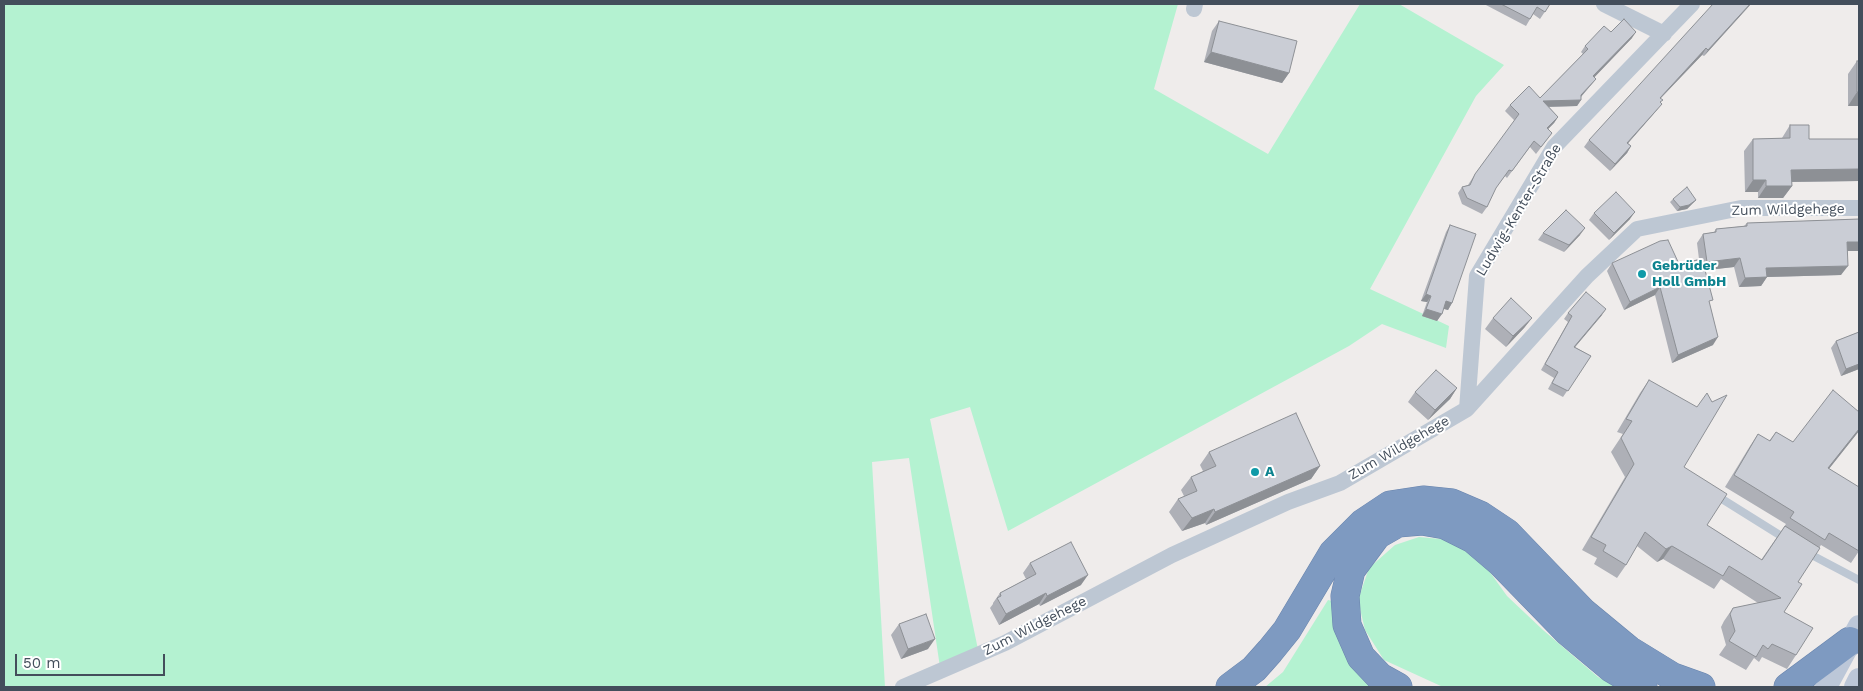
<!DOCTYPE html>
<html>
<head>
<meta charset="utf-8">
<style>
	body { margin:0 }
	#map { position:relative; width:1863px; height:691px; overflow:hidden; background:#efeceb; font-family:"Work Sans",sans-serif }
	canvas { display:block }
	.frame { position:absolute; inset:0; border:5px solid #434e5b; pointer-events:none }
	.scale { position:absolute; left:15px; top:654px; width:150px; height:22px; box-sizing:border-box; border:2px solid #434e5b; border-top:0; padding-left:6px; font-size:15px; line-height:18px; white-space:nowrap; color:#434e5b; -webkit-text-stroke:4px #fff; paint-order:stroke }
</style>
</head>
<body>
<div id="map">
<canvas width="1863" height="691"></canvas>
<div class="frame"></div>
<div class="scale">50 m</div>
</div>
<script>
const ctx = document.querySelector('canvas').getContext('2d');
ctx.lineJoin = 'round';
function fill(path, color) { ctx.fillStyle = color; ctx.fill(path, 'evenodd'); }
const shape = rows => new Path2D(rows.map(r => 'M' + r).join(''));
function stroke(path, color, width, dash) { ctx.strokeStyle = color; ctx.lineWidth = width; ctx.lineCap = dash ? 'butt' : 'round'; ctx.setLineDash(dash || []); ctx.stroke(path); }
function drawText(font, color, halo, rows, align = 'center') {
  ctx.font = font + ' "Work Sans",sans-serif'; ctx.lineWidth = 4; ctx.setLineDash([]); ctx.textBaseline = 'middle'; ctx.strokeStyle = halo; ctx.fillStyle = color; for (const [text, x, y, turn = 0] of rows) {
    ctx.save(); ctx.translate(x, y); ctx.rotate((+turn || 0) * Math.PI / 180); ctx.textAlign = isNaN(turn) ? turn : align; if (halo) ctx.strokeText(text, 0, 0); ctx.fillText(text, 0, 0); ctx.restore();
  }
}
fill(shape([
	[4,4,1178,4,1154,89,1268,154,1360,4,1399,4,1504,65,1476,96,1370,289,1449,326,1446,348,1382,324,1349,346,1008,531,970,407,930,419,980,659,941,674,909,458,872,462,885,687,4,687],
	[1419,537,1451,540,1482,561,1507,596,1543,630,1598,677,1617,687,1443,687,1384,660,1365,630,1358,600,1369,568,1395,545],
	[1328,600,1336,602,1338,633,1354,669,1376,687,1265,687,1283,672]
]), '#b4f2d1');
const highway = shape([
	[1230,687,1254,669,1270,651,1287,630,1333,553,1363,523,1390,505,1423,500,1452,503,1480,515,1507,533,1583,612,1629,650,1673,677,1701,687],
	[1398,687,1380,677,1361,657,1347,625,1345,596,1351,570,1377,535,1398,523,1422,521,1445,525,1473,539,1500,562,1568,632,1611,668,1643,687],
	[1788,687,1850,641]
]);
stroke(highway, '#6984ac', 29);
stroke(shape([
	[1722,499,1786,539],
	[1806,552,1859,580]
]), '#bdc7d3', 8);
stroke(shape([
	[1604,4,1664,34],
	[1194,9,1195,4],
	[1467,409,1477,276,1554,147,1692,4],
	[903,687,1005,643,1172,555,1288,502,1340,483,1467,409,1587,276,1637,229,1741,208,1859,208]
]), '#bdc7d3', 16);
stroke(shape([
	[1826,687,1859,626],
	[1855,687,1859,679]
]), '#bcc7d8', 22);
stroke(highway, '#7e9ac1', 28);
fill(shape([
	[1484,4,1550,4,1540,19,1533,14,1526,26],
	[1751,4,1704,56,1702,55,1661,98,1660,103,1657,110,1628,143,1631,146,1627,153,1610,171,1584,147,1589,140],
	[1219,21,1289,73,1282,83,1204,62,1212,31],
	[1611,32,1632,38,1594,77,1596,79,1581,97,1581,100,1577,106,1549,107,1558,117,1554,123,1548,129,1552,133,1536,154,1530,147,1507,178,1505,176,1495,189,1487,207,1482,214,1462,204,1458,193,1462,187,1468,185,1475,174,1515,121,1505,111,1510,105,1540,98,1583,54,1581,52,1585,46],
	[1857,61,1859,106,1848,106,1848,74],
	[1790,125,1809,139,1858,139,1859,138,1859,181,1792,182,1792,186,1783,198,1758,198,1758,192,1745,192,1744,151,1753,139,1782,138],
	[1673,199,1696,200,1687,209,1677,211,1670,202],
	[1594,213,1630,219,1609,240,1589,220],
	[1859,219,1859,251,1847,251,1841,275,1767,277,1761,286,1739,287,1734,267,1705,270,1709,305,1713,345,1672,363,1655,295,1624,310,1607,271,1612,263,1679,264,1699,259,1697,243,1703,234,1714,232,1716,229,1744,226,1747,223],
	[1450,225,1452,303,1448,310,1444,309,1437,321,1422,316,1427,302,1421,301,1446,232],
	[1543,233,1580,235,1564,252,1538,240],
	[1568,313,1602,315,1575,347,1591,356,1563,397,1548,389,1554,378,1541,370,1568,322,1564,319],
	[1493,318,1532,318,1524,328,1506,347,1485,329],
	[1859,332,1859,369,1841,376,1831,348,1836,341],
	[1649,380,1707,525,1761,560,1786,524,1725,487,1750,446,1758,434,1769,441,1776,432,1793,442,1859,412,1859,431,1829,469,1859,551,1851,563,1821,545,1819,548,1798,582,1784,612,1796,655,1787,669,1762,657,1759,662,1754,658,1746,670,1719,655,1726,645,1721,627,1724,621,1733,608,1758,603,1721,579,1714,589,1663,559,1657,562,1637,546,1626,565,1617,578,1594,564,1597,558,1582,550,1625,477,1611,452,1623,434,1617,432,1640,393],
	[1457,388,1450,399,1428,420,1408,402,1415,392],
	[1209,452,1320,466,1311,479,1206,525,1205,523,1182,531,1169,512,1178,499,1184,496,1181,490,1191,477,1203,471,1200,465],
	[1030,563,1081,585,1040,606,1039,604,999,625,990,608,993,604,993,603,1000,593,1026,579,1023,573],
	[899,624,928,649,901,659,891,635]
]), '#aeb0b7');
fill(shape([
	[1750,4,1751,4,1704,56,1708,50],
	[1636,32,1632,38,1589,83,1593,76],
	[1706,48,1702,55,1655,104,1660,98],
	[1211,52,1289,73,1282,83,1204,62],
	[1596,79,1591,85,1578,100,1581,100,1577,106,1539,107,1543,101,1581,95],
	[1857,92,1859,92,1859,106,1848,106],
	[1662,104,1657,110,1623,149,1627,143],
	[1558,117,1554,123,1543,134,1547,128],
	[1631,146,1627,153,1610,171,1615,164],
	[1859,169,1859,181,1783,182,1791,170],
	[1753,180,1766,180,1758,192,1745,192],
	[1766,186,1792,186,1783,198,1758,198],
	[1696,200,1687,209,1677,211,1680,207],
	[1635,212,1630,219,1609,240,1614,233],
	[1585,228,1580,235,1564,252,1569,245],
	[1847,242,1859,242,1859,251,1841,251],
	[1740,258,1734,267,1700,271,1707,262],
	[1848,266,1841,275,1767,277,1761,286,1739,287,1745,278,1766,268],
	[1660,287,1655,295,1624,310,1630,302],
	[1426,294,1431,296,1427,302,1421,301],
	[1446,301,1452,303,1448,310,1441,308],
	[1426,309,1442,314,1437,321,1422,316],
	[1606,309,1602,315,1570,353,1574,347],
	[1532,318,1524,328,1506,347,1513,336],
	[1718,337,1713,345,1672,363,1678,355],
	[1859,364,1859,369,1841,376,1846,369],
	[1457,388,1450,399,1428,420,1435,410],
	[1859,429,1859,431,1820,480,1828,468],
	[1320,466,1311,479,1206,525,1215,512],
	[1214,509,1205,523,1182,531,1192,518],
	[1672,546,1663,559,1657,562,1666,549],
	[1088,575,1081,585,1040,606,1047,596],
	[1046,593,1039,604,999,625,1006,614],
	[935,639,928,649,901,659,908,649]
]), '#8d9095');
const building = shape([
	[1501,4,1550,4,1545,12,1537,7,1530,19,1501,4],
	[1713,4,1750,4,1708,50,1706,48,1660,98,1663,100,1660,102,1662,104,1627,143,1631,146,1615,164,1589,140,1713,4],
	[1624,19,1636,32,1593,76,1596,79,1581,95,1581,100,1543,101,1558,117,1547,128,1552,133,1541,147,1534,141,1512,171,1509,170,1496,188,1487,207,1467,198,1462,187,1470,185,1475,174,1519,114,1510,105,1529,86,1540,98,1588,49,1585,46,1604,26,1611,32,1624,19],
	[1219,21,1297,41,1289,73,1211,52,1219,21],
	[1857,61,1859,61,1859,92,1857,92,1857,61],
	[1790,125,1809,125,1809,139,1859,139,1859,169,1791,170,1792,186,1766,186,1766,180,1753,180,1753,139,1790,138,1790,125],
	[1687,187,1696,200,1689,205,1680,207,1673,199,1687,187],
	[1616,192,1635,212,1614,233,1594,213,1616,192],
	[1566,210,1585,228,1569,245,1543,233,1566,210],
	[1859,219,1859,242,1847,242,1848,266,1766,268,1767,277,1745,278,1740,258,1707,262,1703,234,1716,232,1716,229,1747,226,1747,223,1859,219],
	[1450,225,1476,234,1452,303,1446,301,1442,314,1426,309,1431,296,1426,294,1450,225],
	[1668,240,1679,264,1702,259,1713,300,1709,301,1718,337,1678,355,1660,287,1630,302,1612,263,1660,241,1668,240],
	[1586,292,1606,309,1574,347,1591,356,1568,391,1552,383,1558,372,1545,364,1572,316,1568,313,1586,292],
	[1511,298,1532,318,1513,336,1493,318,1511,298],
	[1859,332,1859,364,1846,369,1836,341,1859,332],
	[1436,370,1457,388,1435,410,1415,392,1436,370],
	[1649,380,1697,407,1707,393,1712,402,1727,395,1684,467,1727,494,1707,525,1762,560,1785,526,1820,548,1798,582,1802,584,1784,612,1813,628,1796,655,1772,644,1768,649,1763,645,1756,657,1729,641,1735,631,1730,614,1733,608,1781,598,1729,566,1723,576,1672,546,1666,549,1645,532,1626,565,1603,551,1606,545,1591,537,1634,464,1621,438,1632,421,1626,419,1649,380],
	[1833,390,1859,412,1859,429,1828,468,1859,487,1859,551,1829,533,1825,540,1790,518,1794,512,1734,475,1758,434,1770,441,1776,432,1793,442,1833,390],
	[1296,413,1320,466,1215,512,1214,509,1192,518,1178,499,1197,491,1191,477,1216,466,1209,452,1296,413],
	[1071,542,1088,575,1047,596,1046,593,1006,614,997,598,1001,596,1000,593,1036,574,1030,563,1071,542],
	[926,614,935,639,908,649,899,624,926,614]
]);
fill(building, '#cacdd5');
stroke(building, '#8d9095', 1);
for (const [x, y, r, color] of [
	[1642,274,5,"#0f9aa8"],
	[1255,472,5,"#0f9aa8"]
]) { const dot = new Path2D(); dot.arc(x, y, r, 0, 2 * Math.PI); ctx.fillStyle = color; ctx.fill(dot); stroke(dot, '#fff', 2); }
drawText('14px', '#434e5b', '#fff', [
	["Ludwig-Kenter-Straße",1519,210,-59],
	["Zum Wildgehege",1788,210,-1],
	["Zum Wildgehege",1399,448,-30],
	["Zum Wildgehege",1035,626,-27]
]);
drawText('bold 14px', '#0d838f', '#fff', [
	["Gebrüder",1652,266],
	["Holl GmbH",1652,282],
	["A",1265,472]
], 'left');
</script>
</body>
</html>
